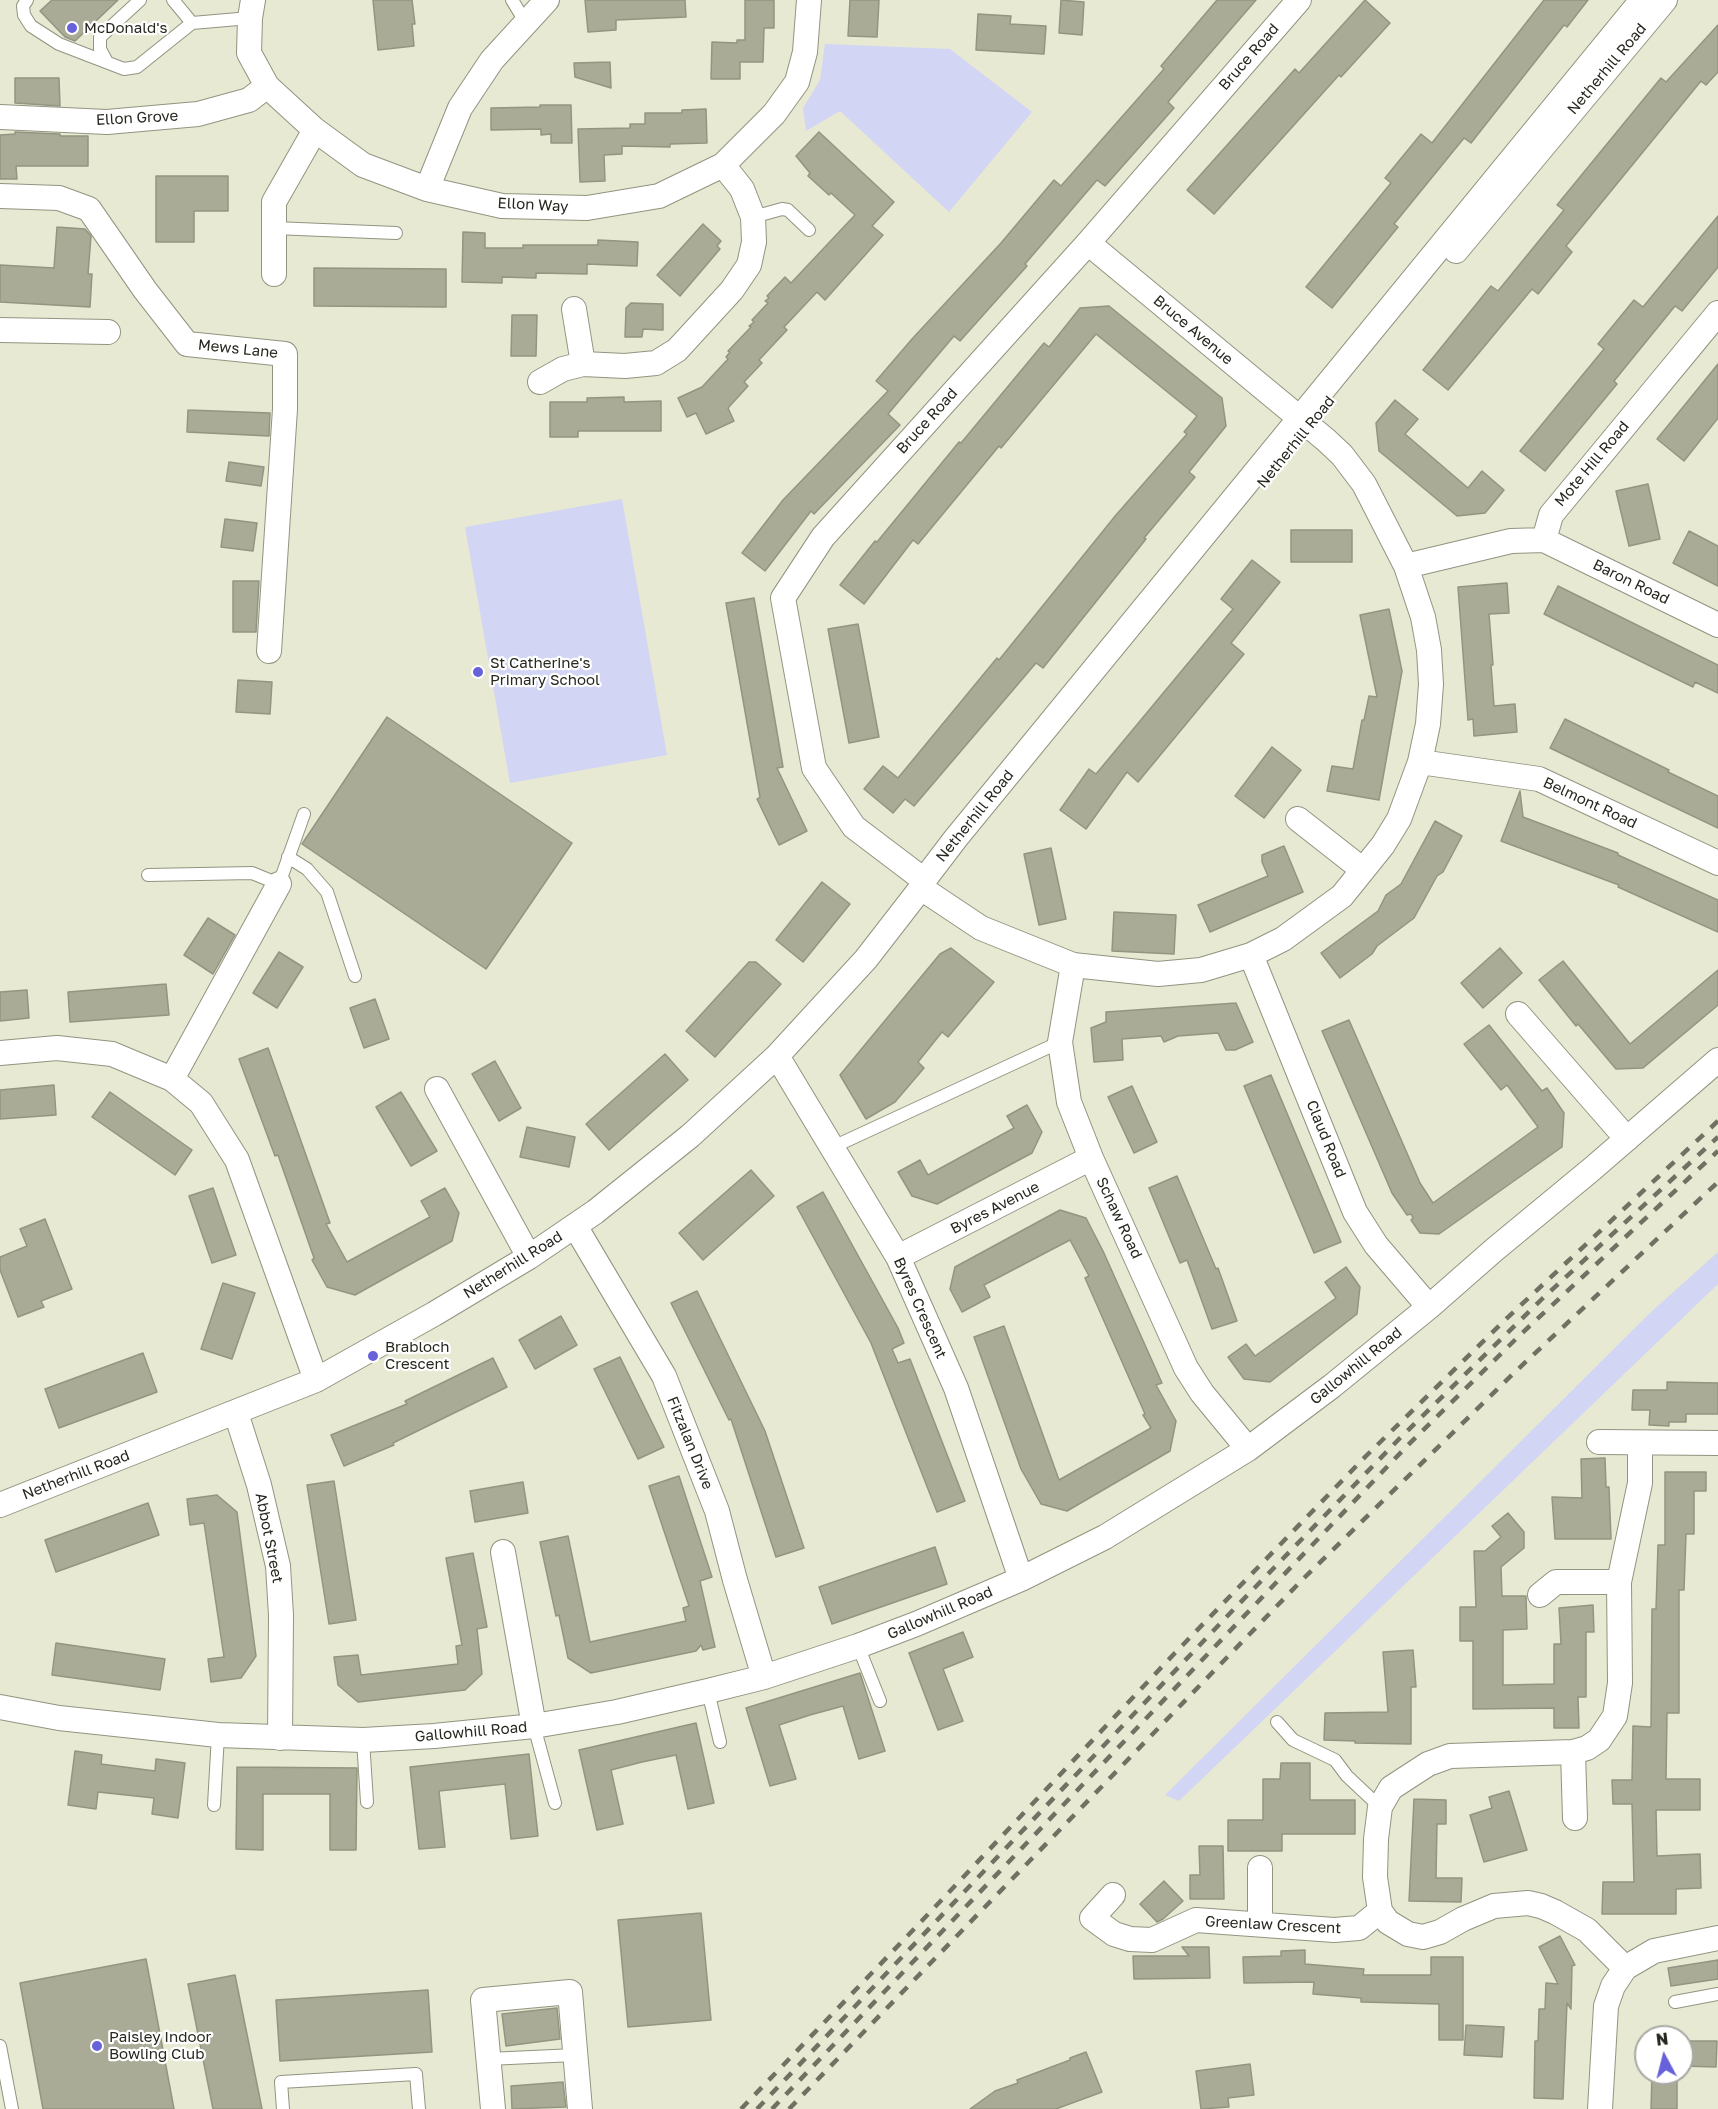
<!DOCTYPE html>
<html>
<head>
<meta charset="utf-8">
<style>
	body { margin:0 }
	#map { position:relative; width:1718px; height:2109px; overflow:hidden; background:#e7e9d2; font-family:"Golos Text",sans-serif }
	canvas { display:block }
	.north { position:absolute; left:1634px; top:2025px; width:60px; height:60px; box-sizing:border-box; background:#fff; border:2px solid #a9a9a5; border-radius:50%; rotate:353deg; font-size:16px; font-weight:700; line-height:24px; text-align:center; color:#27271f }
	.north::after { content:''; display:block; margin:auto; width:21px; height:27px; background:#6761da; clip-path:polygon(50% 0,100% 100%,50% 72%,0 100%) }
</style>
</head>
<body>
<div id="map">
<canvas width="1718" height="2109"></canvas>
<div class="north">N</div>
</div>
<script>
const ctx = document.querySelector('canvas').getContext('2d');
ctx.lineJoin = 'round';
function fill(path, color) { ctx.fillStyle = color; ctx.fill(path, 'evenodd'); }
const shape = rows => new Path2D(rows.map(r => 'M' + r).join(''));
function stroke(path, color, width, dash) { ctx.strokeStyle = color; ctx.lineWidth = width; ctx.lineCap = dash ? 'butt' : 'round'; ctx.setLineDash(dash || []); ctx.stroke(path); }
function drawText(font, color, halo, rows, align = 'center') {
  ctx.font = font + ' "Golos Text",sans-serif'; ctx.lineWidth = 4.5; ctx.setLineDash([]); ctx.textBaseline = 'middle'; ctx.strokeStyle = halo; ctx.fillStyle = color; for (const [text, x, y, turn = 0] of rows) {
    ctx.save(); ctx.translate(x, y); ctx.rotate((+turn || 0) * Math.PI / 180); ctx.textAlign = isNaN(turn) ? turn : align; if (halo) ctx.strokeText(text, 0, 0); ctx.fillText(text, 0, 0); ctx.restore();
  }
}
fill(shape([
	[825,44,950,49,1032,112,949,212,840,111,806,131,803,108,820,80],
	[622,499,667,755,510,783,465,527],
	[1718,1252,1718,1284,1179,1801,1165,1795,1651,1312]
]), '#d2d5f4');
const building = shape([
	[52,0,118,0,75,41,65,37,40,11,52,0],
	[373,0,412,0,415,24,412,24,414,46,378,50,373,0],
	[585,0,685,0,686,17,616,20,616,30,588,32,585,0],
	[745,0,774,0,774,28,764,28,763,62,740,62,740,79,711,79,712,42,737,43,737,40,745,40,745,0],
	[850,0,879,0,877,37,848,36,850,0],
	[1061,0,1084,2,1082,35,1059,33,1061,0],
	[1217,0,1256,0,1168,102,1174,108,1105,186,1097,180,1025,264,1027,266,960,341,954,336,888,414,900,425,814,514,811,511,765,571,742,553,783,500,888,391,876,381,912,339,1001,243,1054,180,1061,186,1164,69,1161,66,1217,0],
	[1365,0,1390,23,1341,77,1339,75,1214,214,1187,190,1295,69,1299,73,1365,0],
	[1544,0,1588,0,1567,27,1564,25,1471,143,1464,138,1394,224,1398,227,1332,308,1306,287,1391,183,1385,178,1421,134,1432,143,1544,0],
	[978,14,1011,16,1010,24,1046,26,1044,54,976,50,978,14],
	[1718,25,1718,72,1706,85,1701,81,1566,246,1572,252,1538,294,1532,289,1448,390,1423,370,1491,286,1498,291,1564,210,1557,205,1661,78,1666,82,1718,25],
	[610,62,611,88,575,77,574,63,610,62],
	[15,78,59,78,60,106,15,103,15,78],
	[540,105,571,105,572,143,551,143,551,134,541,135,541,129,491,130,491,108,540,107,540,105],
	[706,109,707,143,670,144,670,147,622,146,622,154,604,155,605,181,580,182,578,129,630,128,630,124,645,124,645,113,682,113,682,110,706,109],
	[15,132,60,134,60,136,88,136,88,166,16,166,17,179,0,179,0,135,15,134,15,132],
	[819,132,894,202,872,226,883,235,825,300,817,292,784,327,787,330,759,360,762,363,744,382,748,386,728,408,734,421,706,434,696,413,687,417,678,398,702,387,728,359,726,357,730,352,728,351,751,327,749,326,754,322,752,320,768,303,765,301,769,298,767,296,785,277,791,283,855,215,831,193,829,195,808,176,810,173,796,156,819,132],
	[156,176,228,176,228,211,194,211,194,242,156,242,156,176],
	[1718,216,1718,267,1682,311,1675,306,1614,381,1617,384,1545,471,1520,451,1604,349,1598,344,1634,300,1643,307,1718,216],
	[703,224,721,241,717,246,720,249,680,296,657,275,703,224],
	[57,227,85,229,91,236,88,274,92,274,90,307,0,302,0,265,54,268,57,227],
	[463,232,485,233,485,248,523,248,523,245,598,245,598,240,638,242,637,266,587,264,587,274,536,273,536,278,502,277,502,283,462,282,463,232],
	[314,268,446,269,446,307,314,306,314,268],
	[631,303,663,304,663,330,643,329,642,337,625,337,626,308,631,303],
	[1109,306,1222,398,1226,426,1189,472,1195,477,1144,538,1146,539,1043,668,1036,663,914,806,905,799,893,813,864,789,883,766,898,778,997,658,999,660,1116,515,1187,434,1184,432,1197,416,1096,334,1001,448,999,446,918,544,913,540,864,604,840,585,875,541,877,542,959,442,961,443,1044,343,1049,347,1080,308,1109,306],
	[512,315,537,315,536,356,511,356,512,315],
	[1718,364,1718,418,1684,461,1657,439,1718,364],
	[624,397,624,402,661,401,661,431,578,431,578,437,550,437,550,402,587,402,587,398,624,397],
	[1395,400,1418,419,1405,434,1468,488,1482,471,1504,490,1485,513,1457,516,1379,451,1376,423,1395,400],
	[188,410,270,413,269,436,187,432,188,410],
	[229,462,264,467,261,486,226,481,229,462],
	[1648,484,1660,539,1629,546,1616,491,1648,484],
	[225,519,257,523,253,551,221,547,225,519],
	[1291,530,1352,530,1352,562,1291,562,1291,530],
	[1689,531,1718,546,1718,586,1673,563,1689,531],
	[1252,560,1280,582,1231,643,1244,654,1138,782,1127,772,1086,829,1060,810,1089,769,1096,774,1233,609,1221,599,1252,560],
	[233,581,259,581,256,632,233,632,233,581],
	[1507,583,1509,613,1489,614,1493,665,1491,665,1494,706,1515,704,1517,732,1474,736,1473,719,1468,720,1458,587,1507,583],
	[1558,586,1718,665,1718,693,1695,682,1693,687,1544,614,1558,586],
	[754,598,783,767,777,768,807,831,779,845,757,799,760,797,726,603,754,598],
	[1389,609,1402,671,1379,800,1327,791,1332,766,1353,769,1362,720,1364,720,1369,696,1377,697,1360,615,1389,609],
	[858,624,879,737,849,743,828,629,858,624],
	[238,680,272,682,270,714,236,712,238,680],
	[387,717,572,843,486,969,302,844,387,717],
	[1565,719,1669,770,1668,772,1718,796,1718,828,1550,748,1565,719],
	[1272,747,1301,770,1264,818,1235,796,1272,747],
	[1520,791,1523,817,1618,853,1618,855,1718,900,1718,932,1618,887,1619,885,1501,841,1520,791],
	[1435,821,1462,836,1443,872,1437,876,1414,918,1377,946,1372,954,1340,978,1321,953,1378,911,1386,895,1401,884,1435,821],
	[1284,846,1303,892,1210,932,1198,905,1268,876,1262,862,1262,855,1284,846],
	[1051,848,1066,919,1039,925,1024,854,1051,848],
	[822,882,850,904,803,962,776,940,822,882],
	[1114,912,1176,915,1174,954,1112,951,1114,912],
	[208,918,235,935,213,974,184,955,208,918],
	[951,948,994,982,948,1037,942,1032,918,1062,924,1068,895,1102,866,1119,840,1075,940,954,951,948],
	[1500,948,1522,973,1483,1008,1461,983,1500,948],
	[279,952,303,967,277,1008,253,993,279,952],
	[1563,961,1630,1044,1718,970,1718,1005,1643,1068,1616,1069,1578,1024,1576,1026,1539,980,1563,961],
	[749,962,756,962,781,984,715,1057,686,1031,749,962],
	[166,984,169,1015,70,1022,68,992,166,984],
	[27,990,29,1018,0,1021,0,992,27,990],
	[375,999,389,1039,364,1048,350,1008,375,999],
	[1236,1003,1253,1042,1235,1050,1226,1050,1218,1033,1178,1036,1164,1042,1161,1036,1122,1039,1123,1060,1094,1062,1091,1028,1106,1022,1106,1012,1236,1003],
	[1349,1020,1420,1183,1433,1203,1538,1127,1507,1085,1501,1090,1464,1044,1489,1025,1542,1091,1547,1088,1564,1113,1562,1147,1439,1234,1420,1233,1411,1220,1413,1218,1411,1214,1407,1215,1392,1193,1322,1031,1349,1020],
	[268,1048,330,1223,326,1224,347,1262,430,1217,421,1201,445,1188,459,1213,452,1241,355,1295,327,1287,312,1260,314,1258,278,1155,275,1156,239,1059,268,1048],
	[665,1054,688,1080,609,1150,586,1124,665,1054],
	[495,1061,521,1108,499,1121,472,1074,495,1061],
	[1271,1075,1341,1242,1314,1253,1244,1086,1271,1075],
	[54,1085,56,1115,0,1119,0,1090,54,1085],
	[1132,1086,1157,1142,1134,1153,1108,1097,1132,1086],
	[110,1092,192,1150,175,1175,92,1117,110,1092],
	[401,1092,437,1151,411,1166,376,1107,401,1092],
	[1027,1105,1042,1132,1032,1153,937,1204,912,1196,898,1172,920,1160,928,1175,1014,1128,1007,1116,1027,1105],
	[527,1127,575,1137,569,1167,520,1157,527,1127],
	[751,1170,774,1196,703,1260,679,1233,751,1170],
	[1177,1176,1216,1269,1218,1268,1237,1321,1212,1329,1187,1260,1180,1263,1149,1188,1177,1176],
	[213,1188,236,1255,212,1263,189,1196,213,1188],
	[823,1192,898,1328,904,1343,892,1349,898,1363,910,1359,965,1501,937,1512,871,1343,797,1207,823,1192],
	[1060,1210,1086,1218,1103,1251,1162,1383,1156,1385,1176,1421,1170,1451,1067,1511,1041,1504,1021,1469,974,1337,1004,1326,1059,1480,1151,1428,1143,1415,1145,1414,1085,1278,1089,1276,1070,1240,984,1285,990,1297,962,1312,950,1289,955,1267,1060,1210],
	[45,1219,72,1289,41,1301,44,1307,18,1317,0,1270,0,1257,27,1246,20,1229,45,1219],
	[1346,1267,1360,1287,1357,1314,1270,1382,1244,1379,1228,1357,1246,1344,1255,1356,1336,1298,1325,1282,1346,1267],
	[223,1283,255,1293,232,1359,201,1349,223,1283],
	[697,1291,765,1431,804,1548,776,1557,731,1419,729,1420,671,1303,697,1291],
	[561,1316,577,1345,535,1369,519,1340,561,1316],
	[143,1353,157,1392,59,1428,45,1389,143,1353],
	[620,1357,664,1447,638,1459,594,1369,620,1357],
	[493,1358,507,1387,393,1443,394,1445,344,1466,331,1435,407,1404,405,1401,493,1358],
	[1667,1382,1718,1383,1718,1414,1686,1414,1686,1422,1669,1422,1669,1426,1649,1425,1650,1410,1632,1410,1633,1390,1667,1390,1667,1382],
	[1605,1458,1606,1487,1609,1487,1611,1539,1555,1539,1552,1497,1582,1498,1581,1459,1605,1458],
	[1665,1472,1706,1472,1706,1491,1694,1491,1694,1534,1686,1534,1684,1590,1679,1590,1679,1713,1667,1713,1666,1779,1700,1779,1700,1810,1656,1810,1657,1856,1700,1854,1701,1888,1676,1889,1676,1914,1602,1914,1603,1882,1634,1882,1632,1804,1613,1804,1612,1780,1632,1780,1633,1726,1651,1727,1652,1609,1656,1609,1658,1545,1665,1545,1665,1472],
	[679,1476,712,1577,700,1581,715,1647,703,1650,701,1645,696,1651,591,1673,568,1658,559,1615,556,1616,540,1542,568,1536,590,1642,686,1621,683,1608,689,1606,649,1486,679,1476],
	[334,1481,356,1620,329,1624,307,1485,334,1481],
	[523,1482,528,1513,475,1522,470,1491,523,1482],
	[217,1495,237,1512,256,1656,241,1678,211,1682,208,1659,224,1657,204,1523,190,1525,187,1499,217,1495],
	[148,1503,159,1535,56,1572,45,1540,148,1503],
	[1508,1513,1524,1532,1524,1548,1501,1567,1502,1596,1526,1596,1527,1629,1503,1630,1503,1685,1554,1684,1554,1644,1561,1644,1559,1608,1593,1605,1594,1632,1586,1632,1586,1697,1578,1697,1579,1728,1554,1728,1554,1708,1473,1709,1473,1641,1460,1641,1460,1607,1476,1607,1474,1551,1485,1551,1501,1537,1492,1526,1508,1513],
	[935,1547,947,1584,832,1624,819,1587,935,1547],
	[473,1553,487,1627,477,1629,482,1674,465,1690,358,1702,338,1685,334,1657,358,1655,361,1675,458,1664,456,1646,462,1645,446,1558,473,1553],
	[963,1632,973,1657,943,1669,963,1721,938,1730,909,1653,963,1632],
	[56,1643,165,1659,160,1690,52,1675,56,1643],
	[1413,1650,1416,1687,1411,1687,1411,1744,1355,1743,1355,1741,1324,1740,1325,1713,1388,1712,1383,1652,1413,1650],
	[860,1673,885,1751,859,1759,843,1706,810,1715,779,1725,796,1779,770,1786,746,1708,860,1673],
	[696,1723,714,1803,688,1809,676,1755,642,1762,611,1770,623,1824,597,1830,579,1750,696,1723],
	[75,1751,102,1755,101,1764,155,1771,156,1759,185,1763,178,1818,152,1814,154,1798,98,1792,96,1809,68,1805,75,1751],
	[529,1754,538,1836,511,1839,505,1784,439,1791,445,1847,419,1849,410,1767,529,1754],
	[1281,1763,1310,1763,1310,1800,1355,1800,1355,1834,1282,1834,1282,1851,1228,1851,1228,1820,1263,1820,1263,1779,1280,1779,1281,1763],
	[237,1767,357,1768,356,1850,330,1850,330,1794,263,1794,263,1850,236,1849,237,1767],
	[1509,1791,1527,1850,1484,1862,1470,1815,1492,1808,1489,1797,1509,1791],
	[1414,1799,1446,1800,1446,1824,1437,1824,1436,1878,1462,1878,1461,1902,1409,1901,1414,1799],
	[1199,1846,1223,1846,1224,1899,1190,1899,1190,1875,1200,1875,1199,1846],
	[1164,1881,1183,1901,1163,1919,1157,1922,1140,1904,1164,1881],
	[701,1913,711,2020,628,2027,618,1920,701,1913],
	[1560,1936,1575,1965,1572,1966,1571,2009,1567,2003,1563,2099,1534,2098,1535,2041,1538,2041,1539,2009,1545,2009,1546,1983,1558,1984,1539,1947,1560,1936],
	[1182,1947,1209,1947,1210,1978,1134,1979,1133,1956,1189,1956,1182,1947],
	[1305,1950,1305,1964,1364,1969,1363,1975,1431,1975,1431,1957,1463,1957,1463,2040,1439,2040,1439,2004,1361,2002,1361,1998,1313,1994,1314,1982,1244,1983,1243,1957,1281,1956,1281,1951,1305,1950],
	[146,1959,174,2109,43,2109,20,1983,146,1959],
	[1718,1960,1718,1979,1671,1986,1668,1968,1718,1960],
	[235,1975,251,2054,262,2109,213,2109,188,1984,235,1975],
	[428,1990,432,2052,280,2061,276,2000,428,1990],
	[557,2008,560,2039,506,2046,502,2014,557,2008],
	[1466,2025,1504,2027,1502,2057,1464,2055,1466,2025],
	[1682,2041,1717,2041,1716,2067,1682,2066,1682,2041],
	[1086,2052,1102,2092,1056,2109,970,2109,995,2091,1018,2083,1017,2080,1070,2060,1070,2058,1086,2052],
	[1250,2064,1254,2095,1228,2098,1229,2107,1201,2109,1196,2071,1250,2064],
	[1652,2073,1677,2073,1677,2109,1651,2109,1652,2073],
	[563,2082,566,2107,512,2109,511,2086,563,2082]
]);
fill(building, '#a9ab96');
stroke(building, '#939580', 1.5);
const service = shape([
	[27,0,23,6,24,15,31,26,59,44,124,69,137,67,192,23,250,18],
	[173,0,192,23],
	[512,0,526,23],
	[107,62,100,49,100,37,140,0],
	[753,217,782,209,788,210,809,230],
	[274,228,396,233],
	[288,857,307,869,327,892,355,976],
	[148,875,252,873,279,884,304,814],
	[833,1147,1060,1042],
	[858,1646,880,1701],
	[708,1691,720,1742],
	[1277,1722,1293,1740,1335,1760,1347,1776,1380,1807],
	[534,1726,555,1803],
	[363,1740,367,1802],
	[214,1805,218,1735],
	[1675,2002,1718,1994],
	[0,2046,12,2109],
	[488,2059,575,2055],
	[283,2109,281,2082,416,2074,419,2109]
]);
const minor = shape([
	[253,0,250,18,249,53,267,86,315,130,363,165,427,189,502,206,587,208,659,196,723,165,774,114,797,82,805,52,809,0],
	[0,117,107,122,198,114,249,100,267,86],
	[427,189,460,108,492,60,547,0],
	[0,196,59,198,89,209,145,290,187,344,285,354,285,409,269,651],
	[1456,251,1665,0],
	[274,274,274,202,315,130],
	[574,309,583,364],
	[0,330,108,332],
	[540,382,563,369,583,364,625,366,656,363,677,350,732,290,749,265,754,242,753,217,742,189,723,165],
	[1544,540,1718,625],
	[1406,566,1511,541,1544,540,1551,515,1718,313],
	[1420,762,1539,779,1718,863],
	[1298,819,1363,870],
	[924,880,854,827,814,768,783,598,823,537,1088,243,1299,0],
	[921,888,981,928,1073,965,1158,974,1201,970,1251,955,1283,939,1342,896,1383,845,1399,819,1420,762,1428,724,1431,684,1429,650,1423,617,1406,566,1364,484,1342,455,1326,440,1088,243],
	[1251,955,1355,1212,1376,1245,1429,1307],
	[1073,965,1060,1042,1069,1102,1091,1158,1186,1368,1202,1393,1248,1449],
	[1518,1014,1627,1139],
	[0,1053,57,1048,112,1054,172,1079,201,1103,237,1160,316,1380],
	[777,1056,898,1257,956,1388,1021,1579],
	[172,1079,279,884],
	[437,1089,529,1257],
	[575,1226,664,1376,717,1511,735,1580,764,1677],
	[898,1257,1091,1158],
	[236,1413,259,1485,278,1566,281,1615,280,1738],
	[1599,1442,1718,1443],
	[0,1505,316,1380,434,1314,529,1257,595,1212,690,1136,777,1056,866,959,921,888,924,880,956,838,1642,0],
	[503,1552,534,1726],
	[1540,1595,1556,1582,1619,1582],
	[0,1707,59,1718,218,1735,363,1740,434,1736,534,1726,617,1712,708,1691,764,1677,858,1646,916,1624,1021,1579,1105,1537,1248,1449,1332,1386,1429,1307,1494,1250,1592,1169,1718,1060],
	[1573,1752,1575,1818],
	[1113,1895,1092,1918,1114,1934,1130,1939,1152,1940,1196,1920,1334,1930,1359,1928,1380,1911],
	[1260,1924,1260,1868],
	[1625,1968,1587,1930,1555,1912,1541,1906,1528,1903,1494,1906,1463,1919,1440,1932,1423,1937,1408,1934,1388,1922,1380,1911,1375,1877,1376,1839,1380,1807,1391,1788,1428,1764,1450,1756,1573,1752,1587,1748,1599,1740,1615,1716,1620,1683,1619,1582,1640,1483,1640,1443],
	[493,2109,483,2000,570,1992,580,2109],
	[1600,2109,1606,2006,1613,1986,1625,1968,1654,1951,1718,1938]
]);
stroke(service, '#929480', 14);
stroke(minor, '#929480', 26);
stroke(service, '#fff', 12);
stroke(minor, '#fff', 24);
stroke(shape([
	[741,2109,917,1926,1174,1654,1366,1456,1506,1319,1718,1121],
	[757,2109,1235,1608,1400,1438,1543,1298,1718,1137],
	[772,2109,1408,1445,1520,1335,1718,1151],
	[789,2109,1305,1577,1516,1371,1718,1182]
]), '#707163', 4.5, [10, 10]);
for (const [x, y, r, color] of [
	[72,28,6,"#6761da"],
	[478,672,6,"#6761da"],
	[373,1356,6,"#6761da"],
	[97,2046,6,"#6761da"]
]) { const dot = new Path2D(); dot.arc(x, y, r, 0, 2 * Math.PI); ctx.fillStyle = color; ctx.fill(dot); stroke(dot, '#fff', 2); }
drawText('15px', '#27271f', '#fff', [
	["McDonald's",84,28],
	["St Catherine's",490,663],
	["Primary School",490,680],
	["Brabloch",385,1347],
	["Crescent",385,1364],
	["Paisley Indoor",109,2037],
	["Bowling Club",109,2054]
], 'left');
drawText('15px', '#27271f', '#fff', [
	["Bruce Road",1249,57,-49],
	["Netherhill Road",1607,69,-50],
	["Ellon Grove",137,118,-3],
	["Ellon Way",533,205,3],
	["Bruce Avenue",1193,330,40],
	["Mews Lane",238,349,6],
	["Bruce Road",927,421,-48],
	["Netherhill Road",1296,442,-51],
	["Mote Hill Road",1592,464,-50],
	["Baron Road",1631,582,26],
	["Belmont Road",1590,803,25],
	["Netherhill Road",975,816,-51],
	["Claud Road",1326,1139,68],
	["Byres Avenue",995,1208,-27],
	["Schaw Road",1119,1218,65],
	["Netherhill Road",513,1265,-32],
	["Byres Crescent",920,1308,66],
	["Gallowhill Road",1356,1366,-39],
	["Fitzalan Drive",690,1443,68],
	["Netherhill Road",76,1475,-21],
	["Abbot Street",269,1538,79],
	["Gallowhill Road",940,1613,-23],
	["Gallowhill Road",471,1732,-5],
	["Greenlaw Crescent",1273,1925,3]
]);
</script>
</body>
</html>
